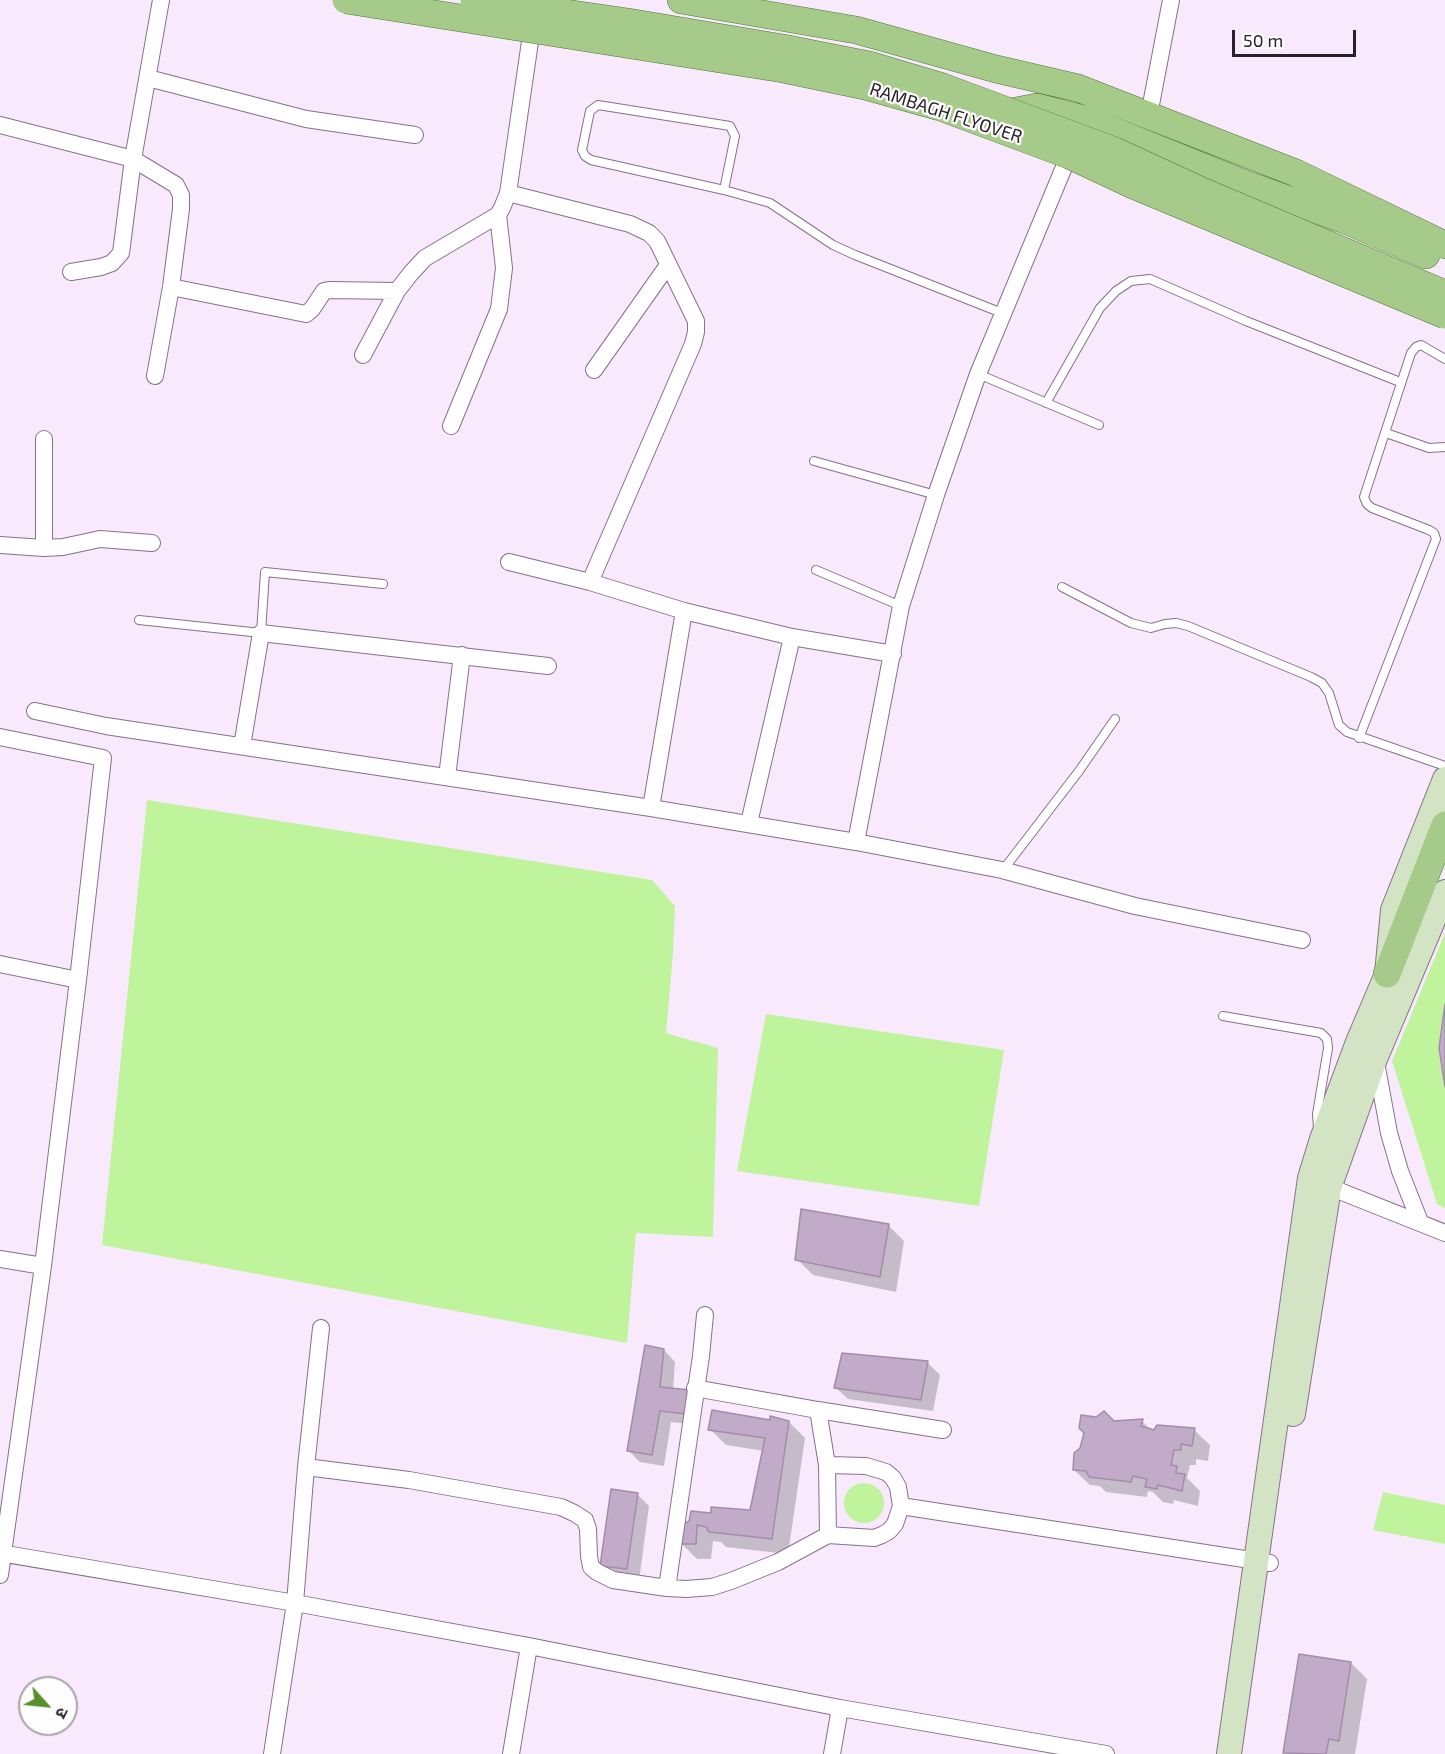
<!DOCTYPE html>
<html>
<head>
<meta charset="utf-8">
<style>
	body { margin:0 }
	#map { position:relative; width:1445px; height:1754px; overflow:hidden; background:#f8eafc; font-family:"Exo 2","Noto Sans Devanagari",sans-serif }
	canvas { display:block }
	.north { position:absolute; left:18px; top:1676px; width:60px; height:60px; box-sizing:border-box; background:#fdfdfd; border:2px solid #a8a5a9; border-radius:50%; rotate:117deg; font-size:16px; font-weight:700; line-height:24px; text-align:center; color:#29202b }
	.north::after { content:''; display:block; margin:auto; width:21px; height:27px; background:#588f2a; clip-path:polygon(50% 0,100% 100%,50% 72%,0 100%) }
	.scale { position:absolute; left:1232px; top:30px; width:124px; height:27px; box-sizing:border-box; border:3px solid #29202b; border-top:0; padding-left:8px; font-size:18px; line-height:21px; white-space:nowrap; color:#29202b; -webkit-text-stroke:4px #fdfdfd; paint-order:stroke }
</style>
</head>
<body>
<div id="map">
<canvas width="1445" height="1754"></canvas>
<div class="north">उ</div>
<div class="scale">50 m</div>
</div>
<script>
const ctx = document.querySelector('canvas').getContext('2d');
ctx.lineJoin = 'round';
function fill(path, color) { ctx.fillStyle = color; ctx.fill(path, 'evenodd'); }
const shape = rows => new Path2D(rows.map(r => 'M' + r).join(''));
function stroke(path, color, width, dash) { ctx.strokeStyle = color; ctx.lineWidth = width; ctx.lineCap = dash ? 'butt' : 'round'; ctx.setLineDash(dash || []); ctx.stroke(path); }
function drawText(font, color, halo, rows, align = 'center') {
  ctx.font = font + ' "Exo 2",sans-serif'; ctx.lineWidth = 4.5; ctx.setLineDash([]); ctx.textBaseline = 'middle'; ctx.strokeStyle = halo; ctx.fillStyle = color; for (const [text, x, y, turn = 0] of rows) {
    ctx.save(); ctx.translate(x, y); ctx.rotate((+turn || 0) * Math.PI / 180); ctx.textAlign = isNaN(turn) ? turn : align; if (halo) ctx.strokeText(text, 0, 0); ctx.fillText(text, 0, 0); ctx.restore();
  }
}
fill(shape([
	[147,800,652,880,675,906,673,954,666,1033,718,1048,713,1237,636,1233,627,1343,102,1245],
	[1445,933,1445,1208,1437,1204,1392,1061],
	[766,1014,1004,1050,979,1206,737,1171],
	'844 1503a20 20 0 1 1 40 0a20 20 0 1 1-40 0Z',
	[1383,1492,1445,1505,1445,1544,1373,1530]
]), '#bff49d');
fill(shape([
	[888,1225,904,1241,896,1292,813,1275,797,1259],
	[664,1350,675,1362,673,1390,698,1425,671,1422,664,1466,640,1462,628,1450],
	[843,1354,928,1363,940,1375,933,1411,848,1399,836,1388],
	[1142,1421,1152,1431,1194,1430,1210,1445,1208,1461,1196,1459,1196,1465,1190,1465,1187,1478,1200,1491,1198,1506,1174,1500,1173,1504,1163,1502,1153,1492,1148,1491,1147,1497,1106,1492,1100,1486,1090,1485,1074,1470,1113,1422],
	[772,1422,789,1422,805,1438,788,1554,726,1547,721,1542,713,1541,711,1559,697,1559,681,1543,683,1526,713,1515,752,1511,764,1451,726,1445,710,1429],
	[637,1494,649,1506,639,1581,614,1577,602,1565],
	[1351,1663,1367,1679,1355,1754,1286,1754,1285,1753]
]), '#0003');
const building = shape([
	[1445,1004,1445,1087,1439,1048,1445,1004],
	[801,1209,889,1224,880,1277,795,1260,801,1209],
	[645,1345,664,1349,660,1387,690,1390,686,1414,660,1411,652,1455,627,1451,645,1345],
	[842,1353,928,1361,921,1400,834,1388,842,1353],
	[712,1410,770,1420,770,1416,789,1421,772,1539,709,1532,706,1527,697,1525,696,1544,679,1544,681,1525,689,1521,691,1511,711,1513,711,1507,750,1510,765,1438,708,1430,712,1410],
	[1104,1411,1114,1421,1143,1419,1141,1426,1154,1430,1157,1425,1195,1428,1192,1446,1181,1444,1181,1450,1174,1450,1171,1465,1177,1466,1176,1473,1185,1474,1182,1491,1158,1485,1157,1489,1145,1487,1147,1479,1133,1476,1131,1482,1089,1477,1086,1471,1073,1470,1074,1453,1080,1448,1084,1433,1079,1428,1081,1415,1096,1417,1104,1411],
	[611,1489,638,1493,627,1569,600,1566,611,1489],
	[1299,1654,1351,1662,1339,1741,1329,1739,1326,1754,1283,1753,1299,1654]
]);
fill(building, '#c2abc8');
stroke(building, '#a38ca9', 1.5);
const lane = shape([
	[724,190,735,136,730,126,598,105,590,111,582,150,585,156,591,160,724,190,770,203,833,245,855,255,1002,313],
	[978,374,1099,425],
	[1046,403,1100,308,1116,291,1131,281,1150,279,1246,321,1400,382],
	[1386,433,1429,448,1445,447],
	[814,461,936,495],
	[816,570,901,606],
	[1062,587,1131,623,1151,628,1165,624,1176,623,1188,626,1311,677,1322,683,1329,693,1339,725,1347,732,1445,766],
	[139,620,261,633,265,572,383,584],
	[1359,738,1436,539,1434,533,1429,530,1372,508,1367,504,1364,497,1411,353,1416,347,1421,345,1445,359],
	[1003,870,1079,771,1115,719],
	[1223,1016,1321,1033,1327,1039,1328,1048,1317,1114,1318,1128]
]);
const street = shape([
	[148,78,306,119,415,135],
	[1149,115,1171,0],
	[0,125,133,159,176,185,181,195,181,209,171,287,155,376],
	[508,193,630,224,649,233,657,241,696,321,696,332,693,344,590,582],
	[71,272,101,267,112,263,121,253,133,159,161,0],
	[171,287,306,314,312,309,324,291,329,290,397,291],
	[363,355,397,291,411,273,425,258,498,215,502,208,508,193,533,21],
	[594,370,668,265],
	[451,426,499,309,504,268,498,215],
	[44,439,44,548],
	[0,545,44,548,63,547,100,539,152,543],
	[509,562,590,582,684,611,792,637,893,654],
	[35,711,106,726,651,808,856,842,1002,870,1135,906,1302,940],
	[0,737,103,758,78,980,43,1266,0,1575],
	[242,746,261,633,548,666],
	[447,777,462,655],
	[651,808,684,611],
	[749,823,792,637],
	[856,842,901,606,936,495,978,374,1069,155],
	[0,964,78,980],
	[1376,1062,1389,1133,1400,1171,1420,1222],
	[1322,1184,1445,1233],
	[0,1259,43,1266],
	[818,1410,943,1430],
	[827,1465,866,1466,886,1472,893,1478,898,1487,901,1506,895,1524,889,1531,882,1535,874,1538,828,1535],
	[306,1467,409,1480,561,1507,574,1513,585,1520,588,1529,589,1556,591,1567,597,1572,613,1580,667,1588,686,1589,712,1587,731,1581,778,1562,828,1535,827,1465,818,1410,695,1388],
	[901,1506,1270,1563],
	[0,1553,295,1603,529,1646,840,1708,1106,1754],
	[667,1588,701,1356,705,1315],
	[272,1754,295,1603,306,1467,321,1328],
	[511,1754,529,1646],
	[832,1754,840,1708]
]);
const secondary = shape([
	[1293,1414,1329,1188,1375,1059,1445,892],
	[1229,1754,1310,1178,1322,1139,1358,1042,1387,974,1393,910,1445,779]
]);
const primary = shape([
	[681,0,856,30,996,69,1078,88,1296,173,1445,245],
	[1011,112,1037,107,1084,119,1248,185,1345,220,1426,255],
	[1387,974,1445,825]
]);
stroke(lane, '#86708b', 10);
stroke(street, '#86708b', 18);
stroke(secondary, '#86708b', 26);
stroke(primary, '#547735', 28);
stroke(lane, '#fff', 8);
stroke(street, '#fff', 16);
stroke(secondary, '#d3e4c4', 24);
stroke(primary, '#a6ca89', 27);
const primaryBridge = shape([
	[346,0,783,69,865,86,940,107,1069,155,1133,185,1445,315],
	[474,0,628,22,783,48,869,65,943,87,1115,151,1204,192,1445,294]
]);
stroke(primaryBridge, '#547735', 28, []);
stroke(primaryBridge, '#a6ca89', 27);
drawText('18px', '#29202b', '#fdfdfd', [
	["RAMBAGH FLYOVER",946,113,18]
]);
</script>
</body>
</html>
